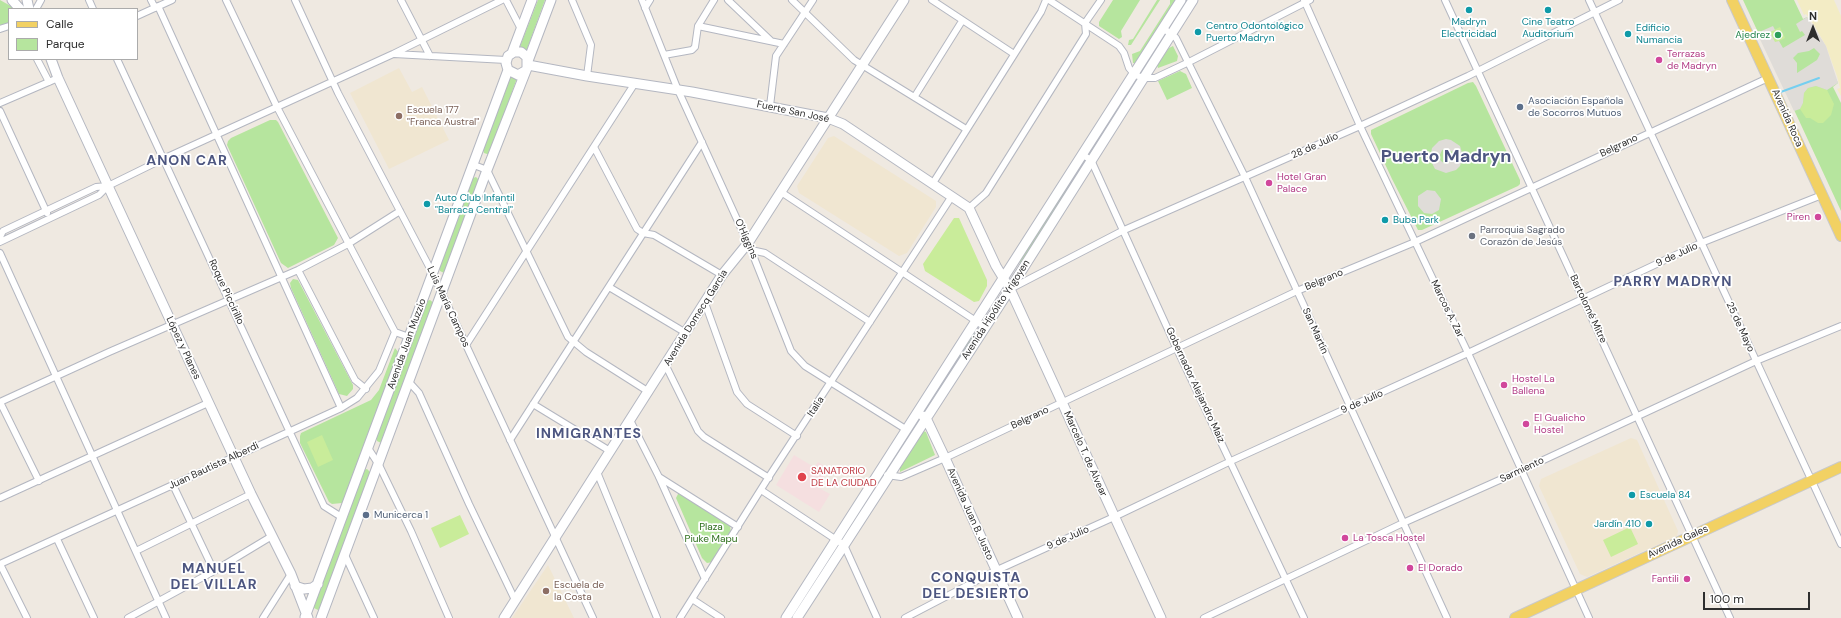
<!DOCTYPE html>
<html>
<head>
<meta charset="utf-8">
<style>
	body { margin:0 }
	#map { position:relative; width:1841px; height:618px; overflow:hidden; background:#efe9e1; font-family:"DM Sans",sans-serif }
	canvas { display:block }
	.legend { position:absolute; left:8px; top:8px; width:130px; height:52px; box-sizing:border-box; background:#fff; border:1px solid #ababab; margin:0; padding:5px 7px; list-style:none; font-size:12px; color:#2e2e2e }
	.legend li { display:flex; align-items:center; gap:8px; height:20px }
	.legend b { width:20px; border:1px solid #ababab }
	.north { position:absolute; left:1793px; top:8px; width:40px; height:40px; -webkit-text-stroke:3px #fff; paint-order:stroke; rotate:0deg; font-size:11px; font-weight:700; line-height:16px; text-align:center; color:#2e2e2e }
	.north::after { content:''; display:block; margin:auto; width:14px; height:18px; background:#2e2e2e; clip-path:polygon(50% 0,100% 100%,50% 72%,0 100%) }
	.scale { position:absolute; left:1703px; top:592px; width:107px; height:18px; box-sizing:border-box; border:2px solid #2e2e2e; border-top:0; padding-left:5px; font-size:12px; line-height:14px; white-space:nowrap; color:#2e2e2e; -webkit-text-stroke:3px #fff; paint-order:stroke }
</style>
</head>
<body>
<div id="map">
<canvas width="1841" height="618"></canvas>
<ul class="legend">
<li><b style="height:5px;background:#f2d163"></b>Calle</li>
<li><b style="height:11px;background:#b6e59e"></b>Parque</li>
</ul>
<div class="north">N</div>
<div class="scale">100 m</div>
</div>
<script>
const ctx = document.querySelector('canvas').getContext('2d');
ctx.lineJoin = 'round';
function fill(path, color) { ctx.fillStyle = color; ctx.fill(path, 'evenodd'); }
const shape = rows => new Path2D(rows.map(r => 'M' + r).join(''));
function stroke(path, color, width, dash) { ctx.strokeStyle = color; ctx.lineWidth = width; ctx.lineCap = dash ? 'butt' : 'round'; ctx.setLineDash(dash || []); ctx.stroke(path); }
function drawText(font, color, halo, rows, align = 'center') {
  ctx.font = font + ' "DM Sans",sans-serif'; ctx.lineWidth = 3.5; ctx.setLineDash([]); ctx.textBaseline = 'middle'; ctx.strokeStyle = halo; ctx.fillStyle = color; for (const [text, x, y, turn = 0] of rows) {
    ctx.save(); ctx.translate(x, y); ctx.rotate((+turn || 0) * Math.PI / 180); ctx.textAlign = isNaN(turn) ? turn : align; if (halo) ctx.strokeText(text, 0, 0); ctx.fillText(text, 0, 0); ctx.restore();
  }
}
fill(shape([
	[399,68,412,92,422,87,449,140,389,169,350,93],
	[834,136,936,201,936,207,907,253,899,256,799,193,797,186,828,138],
	[1631,438,1637,440,1678,531,1677,536,1587,577,1580,574,1539,486,1541,479],
	[548,565,574,618,512,618]
]), '#f0e6d1');
fill(shape([
	[794,455,814,467,818,462,829,469,817,487,830,494,819,512,776,485]
]), '#f5dfe0');
fill(shape([
	[0,0,16,9,9,9,9,23,0,26],
	[538,0,545,0,526,52,519,49],
	[1113,0,1140,0,1121,31,1122,37,1119,39,1099,26,1099,22],
	[1157,0,1160,0,1131,45,1128,45,1129,40,1133,39],
	[1170,0,1177,0,1136,63,1133,63,1132,54,1140,51,1170,4],
	[1743,0,1794,0,1803,19,1807,17,1838,83,1833,87,1841,103,1841,211],
	[1173,46,1178,56,1177,61,1158,68,1157,65,1169,48],
	[1180,71,1186,74,1192,88,1167,100,1158,81],
	[510,76,517,78,490,154,487,154,484,153,483,149],
	[1473,82,1476,86,1520,180,1520,184,1518,186,1422,230,1418,230,1392,179,1371,134,1371,130,1468,83],
	[1130,88,1132,89,1095,147,1093,145],
	[270,120,276,120,278,122,338,238,334,245,288,268,281,263,227,145,228,141,231,138],
	[1082,163,1084,164,1021,263,1019,262],
	[476,177,480,181,444,273,440,271,440,267,473,178],
	[293,279,298,280,353,385,353,389,347,396,339,394,291,288,290,283],
	[430,300,435,304,383,441,381,443,377,441,376,437,427,301],
	[974,333,975,334,930,405,928,404],
	[395,348,399,353,345,499,342,503,332,504,329,502,300,443,300,436,301,433,371,400,379,390],
	[923,431,926,432,935,455,900,472,900,467],
	[367,469,371,473,320,609,318,610,314,608,313,605,364,470],
	[678,494,682,494,730,525,731,534,713,562,707,563,702,558,676,498]
]), '#b6e59e');
fill(shape([
	[1797,0,1834,0,1841,16,1841,96,1837,89,1840,88,1837,76,1826,46,1814,25,1806,14,1804,15]
]), '#f3ecc5');
fill(shape([
	[1780,27,1785,38,1775,43,1770,32],
	[1816,86,1827,90,1834,104,1831,115,1823,123,1818,123,1810,118,1806,118,1800,109,1803,103,1804,93,1808,88],
	[954,218,959,218,987,280,987,286,979,301,974,302,925,271,923,264],
	[322,435,333,460,318,467,307,442],
	[460,515,469,534,440,548,431,528],
	[1630,527,1638,544,1611,557,1603,540]
]), '#c9ec9a');
fill(shape([
	[1807,17,1826,46,1838,83,1827,90,1816,86,1808,88,1804,93,1803,103,1800,109,1794,111,1757,33,1773,26,1775,30,1770,32,1775,42,1779,41,1783,48,1805,35,1802,31,1800,32,1796,24],
	[1814,48,1820,54,1817,60,1797,73,1797,63,1793,58,1798,53,1809,51],
	[1446,139,1451,140,1460,146,1463,156,1460,166,1456,170,1446,173,1435,169,1430,159,1432,148,1439,141],
	[1446,149,1453,152,1454,157,1452,161,1445,164,1441,161,1439,157,1442,150],
	[1427,190,1435,191,1441,199,1439,210,1432,214,1424,213,1418,206,1418,196]
]), '#dfdcd8');
stroke(shape([
	[1778,93,1819,78]
]), '#75cff0', 2);
const street = shape([
	[89,0,93,9],
	[151,0,155,8],
	[226,0,277,107,395,332,409,337],
	[295,0,338,93,433,274,593,618],
	[401,0,430,56],
	[506,0,521,29],
	[572,0,591,45,587,76],
	[642,0,678,90,751,250,791,351,805,366,907,430],
	[728,0,771,41],
	[792,0,854,60,966,129],
	[932,0,1014,54],
	[1049,0,1119,46,1124,53,1129,68,1135,75,1144,78,1155,78,1189,62,1310,0],
	[1304,0,1360,126,1468,353,1589,618],
	[1445,0,1730,618],
	[1589,0,1841,544],
	[158,6,341,408],
	[645,8,650,0],
	[36,9,41,0],
	[137,16,172,0],
	[698,26,784,44],
	[1163,28,1176,38,1245,177,1447,618],
	[0,29,9,26],
	[394,54,506,60],
	[664,55,692,50,695,47,698,26,714,0],
	[37,59,49,82],
	[117,59,324,506,343,518],
	[915,96,962,21],
	[0,103,58,78],
	[770,106,776,56,813,0],
	[0,111,47,213],
	[594,147,637,229,643,233,654,235,722,275],
	[1083,155,1091,160,1176,347,1304,618],
	[474,165,487,170,568,337,586,352,649,392],
	[933,183,1041,12,1046,0],
	[781,192,985,327],
	[969,208,986,193,1086,34,1085,23,1101,0],
	[0,237,3,231,96,187,108,186],
	[0,242,99,195,108,186,163,159,393,54,502,0],
	[751,250,765,253,870,322],
	[0,253,166,618],
	[298,270,355,380,366,389],
	[609,287,686,333],
	[1012,288,1122,231,1360,126,1468,76,1619,0],
	[705,303,737,392,747,404,797,436],
	[466,345,635,83],
	[666,366,698,431,704,437,769,478],
	[409,382,419,393,469,504,515,600],
	[0,402,109,352,298,270,348,244,400,211],
	[0,402,39,481],
	[533,404,610,451],
	[630,420,659,477,705,579],
	[510,440,702,142],
	[368,448,379,465,411,531,449,618],
	[597,472,657,618],
	[887,475,901,477,945,458,1297,291,1415,242,1768,78],
	[659,477,738,527],
	[173,485,214,571],
	[761,490,844,545,877,618],
	[0,498,208,403],
	[57,539,94,618],
	[136,551,251,494],
	[345,555,374,618],
	[0,564,341,408,357,398,379,371,395,332],
	[0,564,27,618],
	[692,599,721,618],
	[128,618,214,571,272,536],
	[263,618,291,574],
	[680,618,770,475,952,196],
	[905,618,995,571,1114,517,1231,461,1468,353,1701,243,1822,195],
	[1204,618,1403,523,1522,470,1756,361,1841,326]
]);
const secondary = shape([
	[12,0,20,9],
	[27,0,29,9],
	[512,53,532,0],
	[51,59,58,78,108,186,251,494,291,574,308,618],
	[528,61,551,0],
	[528,65,587,76,692,92,828,118,843,124,969,208,996,266,1010,289,1161,618],
	[923,416,926,418,945,458,1018,618],
	[295,586,304,589,312,588,318,584],
	[305,617,508,70],
	[321,618,487,170,527,68,527,57,521,52,514,52,508,56,506,63,508,70,518,75,525,71],
	[504,618,722,275,748,243,904,0],
	[786,618,1181,0],
	[797,618,1010,289,1193,0]
]);
const primary = shape([
	[1732,0,1841,236],
	[1515,618,1841,467]
]);
stroke(street, '#b4b7c1', 8);
stroke(secondary, '#b4b7c1', 11);
stroke(primary, '#c9c9c9', 12);
stroke(street, '#fff', 6);
stroke(secondary, '#fff', 9);
stroke(primary, '#f2d163', 10);
for (const [x, y, r, color] of [
	[1469,10,4,"#0f9aa8"],
	[1548,10,4,"#0f9aa8"],
	[1198,32,4,"#0f9aa8"],
	[1628,34,4,"#0f9aa8"],
	[1778,35,4,"#2e9e5b"],
	[1659,60,4,"#d1479c"],
	[1520,107,4,"#5c6f8a"],
	[399,116,4,"#8d6e63"],
	[1269,183,4,"#d1479c"],
	[427,204,4,"#0f9aa8"],
	[1818,217,4,"#d1479c"],
	[1385,220,4,"#0f9aa8"],
	[1472,236,4,"#6b7280"],
	[1504,385,4,"#d1479c"],
	[1526,424,4,"#d1479c"],
	[802,477,5,"#e0444e"],
	[1632,495,4,"#0f9aa8"],
	[366,515,4,"#5c6f8a"],
	[1649,524,4,"#0f9aa8"],
	[1345,538,4,"#d1479c"],
	[1410,568,4,"#d1479c"],
	[1687,579,4,"#d1479c"],
	[546,591,4,"#8d6e63"]
]) { const dot = new Path2D(); dot.arc(x, y, r, 0, 2 * Math.PI); ctx.fillStyle = color; ctx.fill(dot); stroke(dot, '#fff', 1.5); }
drawText('10px', '#0d838f', '#fff', [
	["Madryn",1469,22,"center"],
	["Electricidad",1469,34,"center"],
	["Cine Teatro",1548,22,"center"],
	["Auditorium",1548,34,"center"],
	["Centro Odontológico",1206,26],
	["Puerto Madryn",1206,38],
	["Edificio",1636,28],
	["Numancia",1636,40],
	["Auto Club Infantil",435,198],
	["\"Barraca Central\"",435,210],
	["Buba Park",1393,220],
	["Escuela 84",1640,495],
	["Jardín 410",1641,524,"right"]
], 'left');
drawText('10px', '#27864d', '#fff', [
	["Ajedrez",1770,35]
], 'right');
drawText('10px', '#b23c85', '#fff', [
	["Terrazas",1667,54],
	["de Madryn",1667,66],
	["Hotel Gran",1277,177],
	["Palace",1277,189],
	["Piren",1810,217,"right"],
	["Hostel La",1512,379],
	["Ballena",1512,391],
	["El Gualicho",1534,418],
	["Hostel",1534,430],
	["La Tosca Hostel",1353,538],
	["El Dorado",1418,568],
	["Fantili",1679,579,"right"]
], 'left');
drawText('10px', '#4e5e75', '#fff', [
	["Asociación Española",1528,101],
	["de Socorros Mutuos",1528,113],
	["Municerca 1",374,515]
], 'left');
drawText('10px', '#785e54', '#fff', [
	["Escuela 177",407,110],
	["\"Franca Austral\"",407,122],
	["Escuela de",554,585],
	["la Costa",554,597]
], 'left');
drawText('10px', '#2e2e2e', '#fff', [
	["Fuerte San José",793,112,12],
	["Avenida Roca",1787,118,66],
	["28 de Julio",1315,146,-24],
	["Belgrano",1619,146,-25],
	["O'Higgins",746,239,66],
	["9 de Julio",1677,255,-25],
	["Belgrano",1324,280,-23],
	["Roque Piccirillo",226,292,65],
	["Luis María Campos",448,307,65],
	["Marcos A. Zar",1447,309,64],
	["Bartolomé Mitre",1588,309,65],
	["Avenida Hipólito Yrigoyen",996,310,-57],
	["Avenida Domecq García",696,318,-58],
	["25 de Mayo",1740,327,65],
	["San Martín",1315,331,66],
	["Avenida Juan Muzzio",407,344,-70],
	["López y Planes",183,348,65],
	["Gobernador Alejandro Maiz",1195,385,65],
	["9 de Julio",1362,402,-24],
	["Italia",816,407,-57],
	["Belgrano",1030,418,-25],
	["Marcelo T. de Alvear",1085,454,66],
	["Juan Bautista Alberdi",214,466,-25],
	["Sarmiento",1522,470,-25],
	["Avenida Juan B. Justo",970,514,66],
	["9 de Julio",1068,538,-24],
	["Avenida Gales",1678,542,-25]
]);
drawText('10px', '#5b616d', '#fff', [
	["Parroquia Sagrado",1480,230],
	["Corazón de Jesús",1480,242]
], 'left');
drawText('10px', '#be3a42', '#fff', [
	["SANATORIO",811,471],
	["DE LA CIUDAD",811,483]
], 'left');
drawText('10px', '#2c6e1b', '#fff', [
	["Plaza",711,527],
	["Piuke Mapu",711,539]
]);
ctx.letterSpacing = '1px';
drawText('bold 14px', '#4d5680', '#fff', [
	["ANON CAR",187,161],
	["PARRY MADRYN",1673,282],
	["INMIGRANTES",589,434],
	["MANUEL",214,569],
	["DEL VILLAR",214,585],
	["CONQUISTA",976,578],
	["DEL DESIERTO",976,594]
]);
ctx.letterSpacing = '0px';
drawText('bold 18px', '#4d5680', '#fff', [
	["Puerto Madryn",1446,157]
]);
</script>
</body>
</html>
